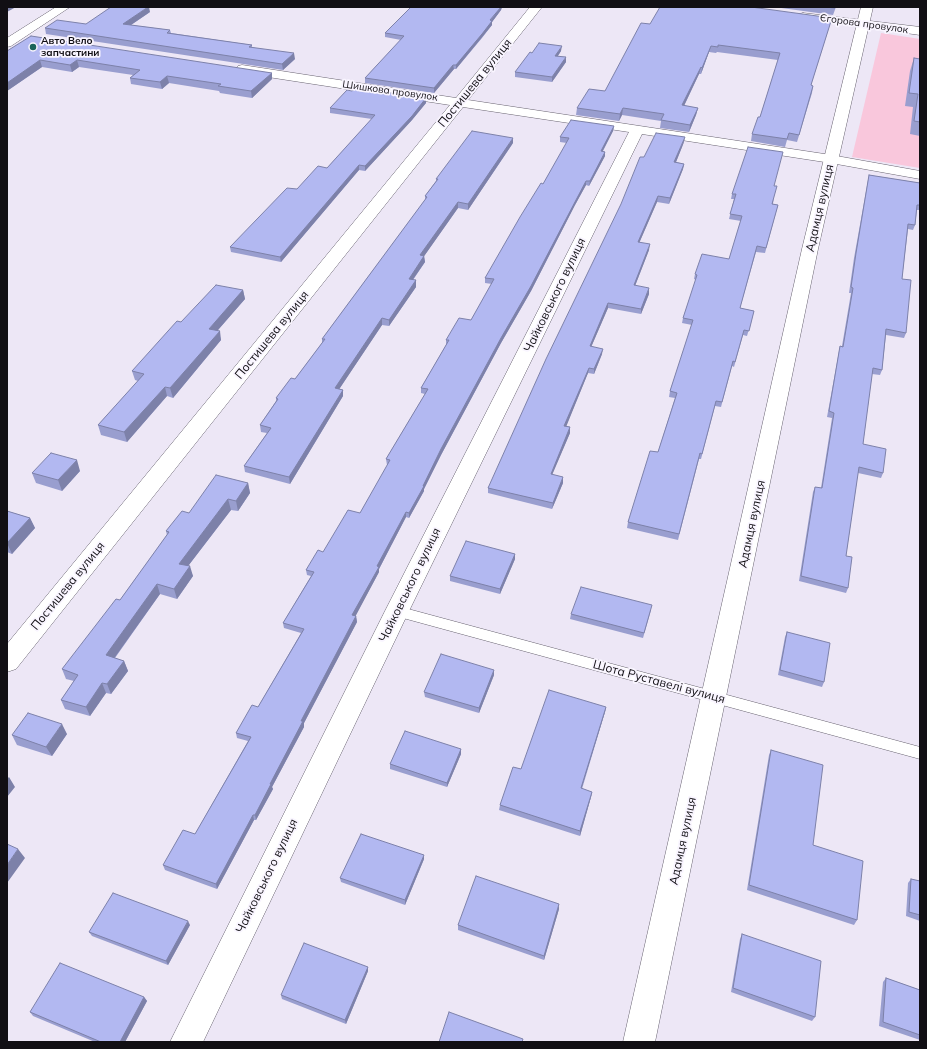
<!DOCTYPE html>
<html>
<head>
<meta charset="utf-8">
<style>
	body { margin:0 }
	#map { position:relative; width:927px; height:1049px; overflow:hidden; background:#ede7f6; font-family:Mulish,sans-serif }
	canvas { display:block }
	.frame { position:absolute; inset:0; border:8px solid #110f14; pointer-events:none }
</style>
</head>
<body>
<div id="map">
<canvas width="927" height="1049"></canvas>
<div class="frame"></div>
</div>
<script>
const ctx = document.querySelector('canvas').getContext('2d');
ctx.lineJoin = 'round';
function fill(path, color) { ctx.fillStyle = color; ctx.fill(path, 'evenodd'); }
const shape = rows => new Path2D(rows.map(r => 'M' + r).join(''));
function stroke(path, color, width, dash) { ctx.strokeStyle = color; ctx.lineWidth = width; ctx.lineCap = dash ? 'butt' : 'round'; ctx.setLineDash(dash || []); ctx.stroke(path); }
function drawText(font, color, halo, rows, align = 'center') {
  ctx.font = font + ' Mulish,sans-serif'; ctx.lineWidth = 3.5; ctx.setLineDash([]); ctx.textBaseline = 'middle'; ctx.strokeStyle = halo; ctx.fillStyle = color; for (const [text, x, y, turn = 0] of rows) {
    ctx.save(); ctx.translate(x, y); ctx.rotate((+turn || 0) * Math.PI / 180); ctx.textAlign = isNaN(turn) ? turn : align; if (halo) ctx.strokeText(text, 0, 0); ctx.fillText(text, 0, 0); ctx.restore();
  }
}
fill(shape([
	[881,33,920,39,920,168,852,157]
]), '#f9c7dc');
const lane = shape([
	[397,606,920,747,920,759,392,615,391,611,392,607,397,606]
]);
const street = shape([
	[530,7,542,7,468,100,831,155,920,171,920,179,831,163,642,134,409,611,203,1042,170,1042,385,611,629,132,463,107,16,669,7,672,7,644,450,105,242,73,238,72,236,69,238,66,242,65,456,98,530,7],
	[803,13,920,27,920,35,799,18,797,16,799,14,803,13]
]);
const secondary = shape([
	[56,7,70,7,11,46,7,47,7,38,56,7],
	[861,7,873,7,818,249,655,1042,623,1042,802,249,861,7]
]);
stroke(lane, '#686370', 1);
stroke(street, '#686370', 1);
stroke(secondary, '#686370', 1);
fill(lane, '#fff');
fill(street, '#fff');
fill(secondary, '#fff');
fill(shape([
	[411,7,502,7,501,10,492,22,492,25,482,38,456,69,454,69,434,93,365,83,365,78,401,40,385,37,385,33],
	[774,7,836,7,833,15],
	[150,12,131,25,170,30,171,33,252,45,252,47,295,59,283,70,46,34,45,28,86,24],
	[832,18,811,85,813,86,812,93,797,142,787,140,785,147,751,141,752,134,760,117,778,60,717,52,716,53,709,52,701,74,699,74,684,106,698,108,696,115,689,132,660,128,661,121,622,115,619,121,576,115,577,108,605,91,650,24],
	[7,51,272,73,272,79,252,98,220,93,219,91,169,83,162,89,131,84,130,78,133,75,79,67,72,72,42,67,7,91],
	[561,51,558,56,566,62,552,82,515,77,515,72,532,53],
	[914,58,920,59,920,136,910,134,913,107,905,106,910,71],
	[426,103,412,120,365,171,359,170,281,262,231,252,230,247,297,189,327,168,372,119,330,113,330,108],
	[614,126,613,131,603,151,605,152,605,156,589,186,586,185,575,205,531,291,501,343,441,455,424,489,424,491,409,518,406,517,379,569,379,572,355,616,356,616,357,622,304,723,304,727,272,787,273,789,256,820,254,820,217,889,165,870,163,865,195,834,248,741,237,738,236,733,258,707,301,633,284,628,283,623,311,576,307,575,306,570,360,513,388,465,387,465,386,459,425,394,421,393,421,388,446,345,446,340,471,320,492,284,485,283,485,278,543,184,567,143,560,142,560,137],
	[684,142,676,162,684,164,683,169,669,204,657,202,639,243,649,250,635,286,649,294,641,314,608,308,591,347,602,354,594,374,588,373,566,426,570,427,570,433,552,474,563,483,552,509,488,493,488,488],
	[513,143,468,210,458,208,424,256,425,262,413,280,416,280,416,287,389,326,382,325,339,389,343,390,343,396,290,484,245,472,244,466,267,433,261,432,260,425,276,401,276,398,295,379,322,343,322,339,425,200,425,196,436,181,436,179],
	[869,175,920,183,920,210,917,210,915,225,913,230,908,229,902,279,906,333,904,338,886,335,882,370,880,375,872,374,863,444,883,473,881,478,858,473,846,556,848,588,846,593,799,581,813,492,815,487,821,488,832,418,827,417,839,351,840,346,842,346,851,293,849,293,854,258,868,180],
	[775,186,773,204,778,205,765,253,756,252,740,308,754,311,747,336,743,335,734,367,732,366,721,407,715,406,701,459,699,459,678,540,627,528,628,522,658,452,675,398,669,397,670,391,692,325,682,323,683,318,696,280,694,279,695,274,729,259,741,221,729,219,734,199,731,199,732,194],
	[243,290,245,299,218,330,221,340,173,398,167,396,127,442,101,435,98,425,138,381,135,380,132,371,181,322],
	[80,471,62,491,36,483,32,473],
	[248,483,250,493,238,511,231,510,188,566,193,576,177,599,160,594,115,658,124,661,128,671,111,694,106,693,90,716,65,709,61,700,74,681,66,679,62,669,120,600,167,535,166,531,189,513],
	[7,511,30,518,35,528,12,554,7,552],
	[515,554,515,559,500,594,450,581,450,576],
	[651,610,643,638,570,619,571,614],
	[787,632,824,682,822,687,778,675,785,637],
	[494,675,479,713,425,697,424,692],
	[606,707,605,712,582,789,592,792,591,797,580,836,499,810,500,805,521,769],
	[67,734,52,756,17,745,12,735],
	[461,749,461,754,447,787,390,769,390,764],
	[771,750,813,845,857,920,854,925,747,890,769,755],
	[424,859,405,905,341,882,340,878],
	[911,879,920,881,920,921,906,916,908,883],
	[559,909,544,960,458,930,458,925],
	[190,925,168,965,92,936,89,932],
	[742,934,815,1017,812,1021,731,992,740,939],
	[368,967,368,971,346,1024,282,999,281,995],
	[886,978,920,990,920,1040,879,1026,883,982],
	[144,997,147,1001,125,1042,95,1042,33,1016,30,1012]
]), '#999ecf');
fill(shape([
	[7,7,16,7,7,12],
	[148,7,149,7,150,12,125,29,123,24],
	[501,7,502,7,501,10,492,22,492,25,456,69,456,65],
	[562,46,561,51,555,60,555,56],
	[711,46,709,52,701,74,702,68],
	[294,53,295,59,283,70,282,64],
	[566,57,566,62,552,82,552,77],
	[40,60,42,67,7,91,7,83],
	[77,60,79,67,72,72,70,65],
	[453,65,454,69,434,93,434,88],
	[701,67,699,74,681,112,682,105],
	[272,73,272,79,252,98,251,91],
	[167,76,169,83,162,89,160,82],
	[426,98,426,103,412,120,365,171,365,166],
	[623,108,622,115,619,121,620,114],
	[698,108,696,115,689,132,690,125],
	[614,126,613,131,600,156,601,151],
	[685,137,684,142,674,167,674,162],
	[513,138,513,143,468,210,468,204],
	[605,152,605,156,589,186,590,181],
	[684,164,683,169,669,204,670,198],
	[359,165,359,170,281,262,280,257],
	[586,181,586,185,575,205,531,291,501,343,441,455,424,489,424,491,409,518,409,513,441,449],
	[658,196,657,202,637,248,638,242],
	[458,202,458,208,420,262,420,255],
	[650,244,649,250,633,291,634,285],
	[424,256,425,262,409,285,409,279],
	[416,280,416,287,389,326,389,320],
	[649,288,649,294,641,314,641,309],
	[243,290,245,299,211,338,209,329],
	[608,303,608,308,589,352,590,346],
	[382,318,382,325,336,394,335,388],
	[220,331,221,340,173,398,170,388],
	[603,349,602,354,594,374,594,369],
	[589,368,588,373,564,432,564,426],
	[165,387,167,396,127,442,124,432],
	[343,390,343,396,290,484,289,477],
	[570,427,570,433,550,480,551,474],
	[77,460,80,471,62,491,58,480],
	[563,477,563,483,552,509,553,503],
	[248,483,250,493,238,511,236,501],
	[228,499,231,510,182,574,179,564],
	[406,512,406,517,379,569,379,572,353,621,352,615,377,566],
	[30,518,35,528,12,554,7,543],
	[515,554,515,559,500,594,500,589],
	[190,566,193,576,177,599,174,589],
	[157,584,160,594,110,664,106,655],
	[356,616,357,622,304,723,304,727,272,787,273,789,256,820,255,815,270,784,301,721],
	[124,661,128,671,111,694,107,684],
	[494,670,494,675,479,713,479,708],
	[102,683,106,693,90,716,86,707],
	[606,707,605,712,580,793,581,788],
	[62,724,67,734,52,756,46,747],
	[461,749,461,754,447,787,447,783],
	[9,777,15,787,7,797,7,779],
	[592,792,591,797,580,836,580,831],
	[253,815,254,820,217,889,216,884],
	[18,849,25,858,7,883,7,865],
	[424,855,424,859,405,905,405,900],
	[559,904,559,909,544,960,544,956],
	[188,921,190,925,168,965,166,961],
	[368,967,368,971,346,1024,345,1020],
	[144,997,147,1001,125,1042,120,1042]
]), '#7d81a9');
const building = shape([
	[111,7,148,7,123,24,170,30,167,33,252,45,249,47,294,53,282,64,45,28,57,20,86,24,111,7],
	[411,7,501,7,490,20,492,21,482,34,456,65,453,65,434,88,365,78,404,36,385,33,411,7],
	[660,7,751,7,832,18,811,85,813,86,799,135,789,133,787,139,752,134,758,117,760,117,780,53,718,45,718,47,711,46,702,68,701,67,682,105,698,108,690,125,661,120,664,114,623,108,620,114,577,108,589,89,605,91,641,23,650,24,660,7],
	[826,7,835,7,835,8,826,7],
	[31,36,272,73,251,91,218,86,221,84,167,76,160,82,130,78,140,70,77,60,70,65,40,60,7,83,7,51,31,36],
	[539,43,562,46,555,56,566,57,552,77,515,72,530,52,532,53,539,43],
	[914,58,920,59,920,122,914,121,918,94,909,93,914,58],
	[356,88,426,98,412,116,365,166,359,165,280,257,230,247,287,188,297,189,318,166,327,168,375,115,330,108,347,90,352,91,356,88],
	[571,120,614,126,601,151,605,152,590,181,586,181,576,200,531,286,501,338,441,449,423,486,424,486,409,513,406,512,377,566,379,567,352,615,356,616,301,721,303,721,270,784,271,784,255,815,253,815,216,884,163,865,183,830,195,834,251,737,236,733,252,705,258,707,304,629,283,623,314,572,306,570,318,550,323,552,348,510,360,513,390,460,386,459,428,389,421,388,449,340,446,340,459,318,471,320,494,279,485,278,520,217,541,183,543,184,569,138,560,137,571,120],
	[472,131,513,138,468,204,458,202,420,255,424,256,409,279,416,280,389,320,382,318,335,388,343,390,289,477,244,466,271,428,260,425,278,399,276,398,291,378,295,379,325,339,322,339,427,197,425,196,438,179,436,179,472,131],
	[656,133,685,137,674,162,684,164,670,198,658,196,638,242,650,244,634,285,649,288,641,309,608,303,590,346,603,349,594,369,589,368,564,426,570,427,551,474,563,477,553,503,488,488,546,359,621,204,640,157,644,157,656,133],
	[748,147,783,152,774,186,777,186,772,204,778,205,766,248,757,246,740,308,754,311,749,331,744,330,735,362,733,361,722,402,716,401,702,454,700,453,679,534,628,522,650,451,658,452,677,393,670,391,693,320,683,318,697,275,695,274,702,254,729,259,742,216,730,214,736,194,732,194,748,147],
	[869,175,920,183,920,205,917,205,915,225,908,224,902,279,911,280,906,333,886,329,882,370,873,368,863,444,886,449,883,473,859,467,846,556,852,557,848,588,801,576,815,487,822,488,834,413,829,411,840,346,843,347,853,288,851,287,856,253,869,175],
	[216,285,243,290,209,329,220,331,170,388,165,387,124,432,98,425,144,374,132,371,177,321,181,322,216,285],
	[51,453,77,460,58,480,32,473,51,453],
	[216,475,248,483,236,501,228,499,179,564,190,566,174,589,157,584,106,655,124,661,107,684,102,683,86,707,61,700,78,675,62,669,116,599,120,600,169,532,166,531,182,511,189,513,216,475],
	[7,511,30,518,7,543,7,511],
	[466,541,515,554,500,589,450,576,466,541],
	[581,587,652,605,644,633,571,614,581,587],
	[787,632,830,643,824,682,780,670,787,632],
	[441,654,494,670,479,708,424,692,441,654],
	[549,690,606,707,581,788,592,792,580,831,500,805,513,767,521,769,549,690],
	[28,713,62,724,46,747,12,735,28,713],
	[405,731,461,749,447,783,390,764,405,731],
	[771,750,823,765,813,845,863,861,857,920,749,885,771,750],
	[361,834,424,855,405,900,340,878,361,834],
	[7,844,18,849,7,865,7,844],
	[476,876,559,904,544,956,458,925,476,876],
	[911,879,920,881,920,915,909,912,911,879],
	[113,893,188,921,166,961,89,932,113,893],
	[742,934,821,961,815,1017,733,988,742,934],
	[304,943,368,967,345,1020,281,995,304,943],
	[60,963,144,997,120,1042,101,1042,30,1012,60,963],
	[886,978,920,990,920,1035,883,1022,886,978],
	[449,1012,523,1039,522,1042,439,1042,449,1012]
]);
fill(building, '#b2b8f1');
stroke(building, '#7d81a9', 1);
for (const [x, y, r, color] of [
	[33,47,4,"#19645b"]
]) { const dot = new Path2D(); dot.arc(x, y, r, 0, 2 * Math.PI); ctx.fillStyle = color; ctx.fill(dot); stroke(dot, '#f9f5ff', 1.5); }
drawText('10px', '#110f14', '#f9f5ff', [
	["Єгорова провулок",864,24,8],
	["Шишкова провулок",390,91,8]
]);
drawText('bold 10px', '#110f14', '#f9f5ff', [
	["Авто Вело",41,41],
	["запчастини",41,53]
], 'left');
drawText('12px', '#110f14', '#f9f5ff', [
	["Постишева вулиця",475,83,-51],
	["Адамця вулиця",820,208,-77],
	["Чайковського вулиця",555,295,-64],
	["Постишева вулиця",272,335,-51],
	["Адамця вулиця",752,524,-78],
	["Чайковського вулиця",410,585,-64],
	["Постишева вулиця",68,586,-51],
	["Шота Руставелі вулиця",659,682,15],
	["Адамця вулиця",683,841,-78],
	["Чайковського вулиця",267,876,-64]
]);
</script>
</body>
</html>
